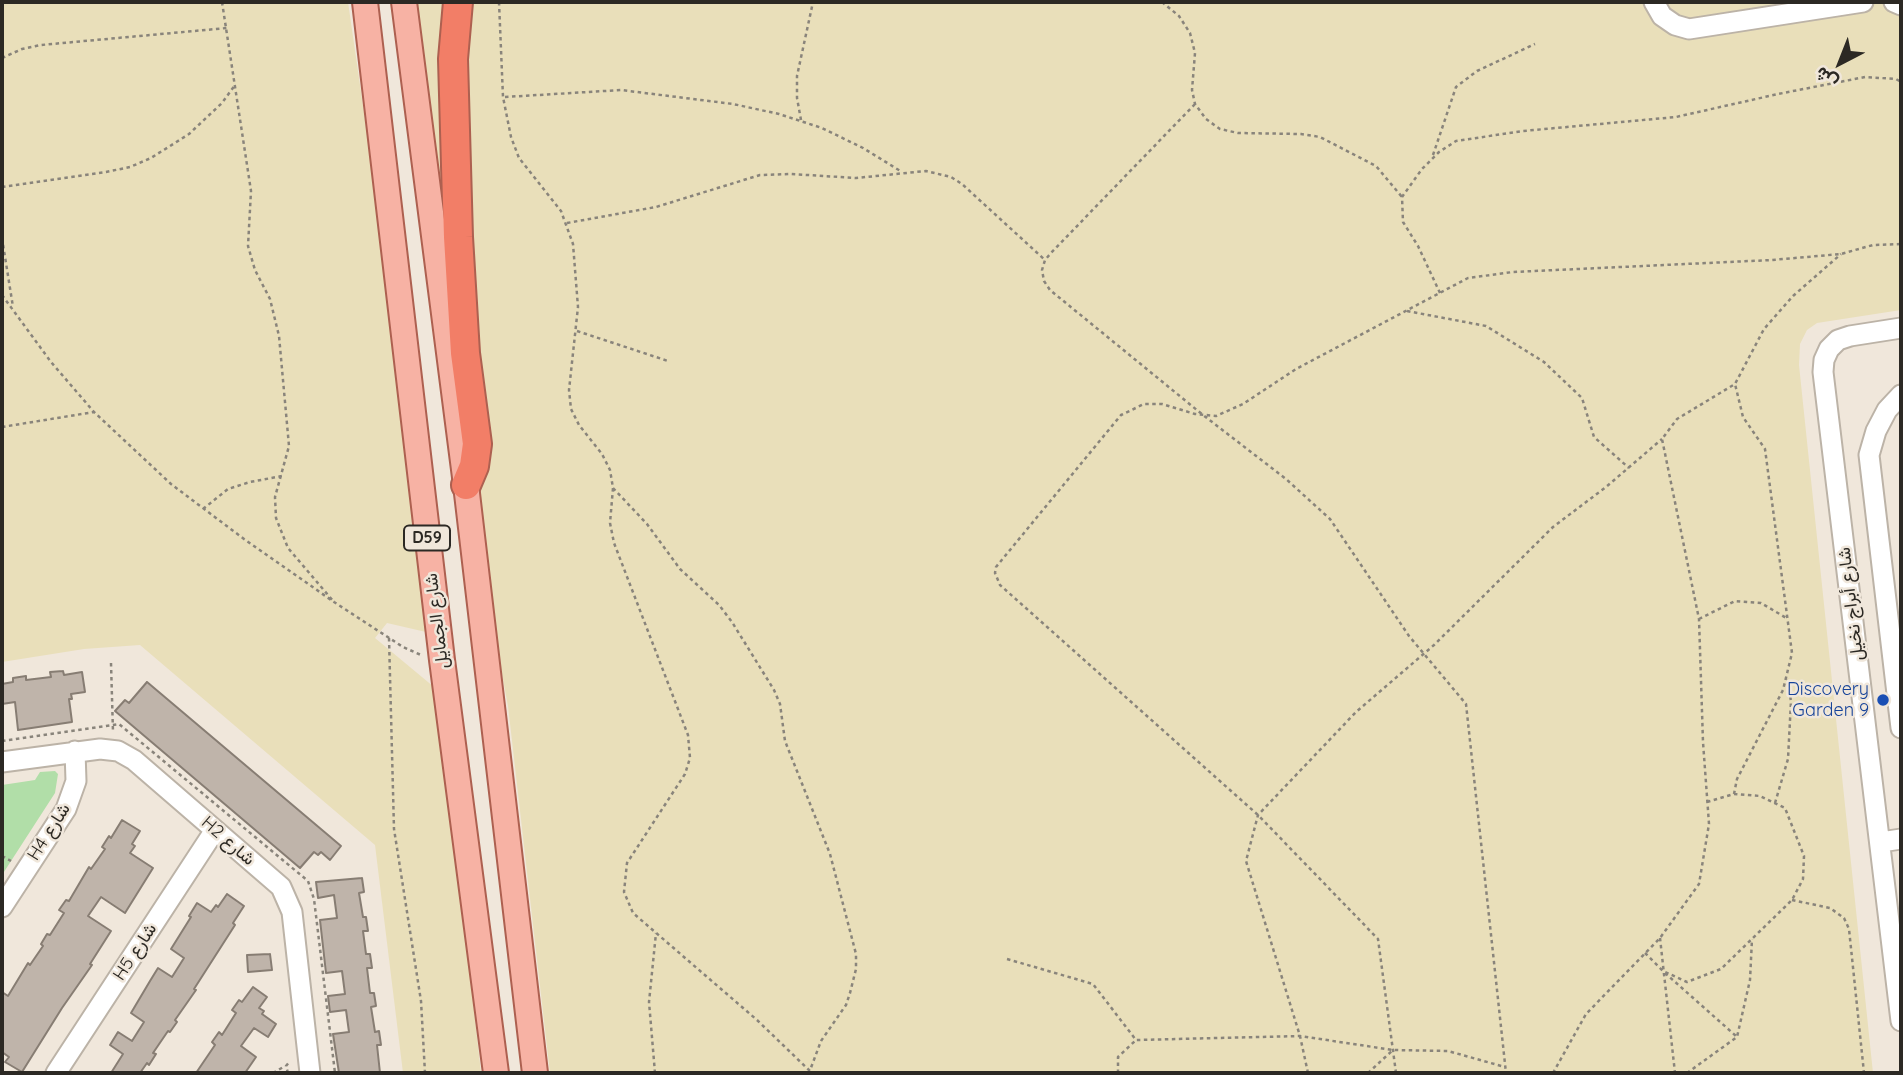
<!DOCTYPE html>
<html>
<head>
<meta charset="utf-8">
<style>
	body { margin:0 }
	#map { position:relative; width:1903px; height:1075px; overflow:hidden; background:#f0e7db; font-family:Quicksand,Vazirmatn,sans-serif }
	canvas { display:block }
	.frame { position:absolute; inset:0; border:4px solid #2c2924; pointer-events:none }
	.north { position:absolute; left:1805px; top:28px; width:70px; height:70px; -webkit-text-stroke:5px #f0e7db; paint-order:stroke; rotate:222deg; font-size:19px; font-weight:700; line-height:28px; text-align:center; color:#2c2924 }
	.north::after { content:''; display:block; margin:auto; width:24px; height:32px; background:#2c2924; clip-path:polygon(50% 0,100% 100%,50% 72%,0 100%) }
</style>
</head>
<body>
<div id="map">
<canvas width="1903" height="1075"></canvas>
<div class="frame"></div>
<div class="north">ش</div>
</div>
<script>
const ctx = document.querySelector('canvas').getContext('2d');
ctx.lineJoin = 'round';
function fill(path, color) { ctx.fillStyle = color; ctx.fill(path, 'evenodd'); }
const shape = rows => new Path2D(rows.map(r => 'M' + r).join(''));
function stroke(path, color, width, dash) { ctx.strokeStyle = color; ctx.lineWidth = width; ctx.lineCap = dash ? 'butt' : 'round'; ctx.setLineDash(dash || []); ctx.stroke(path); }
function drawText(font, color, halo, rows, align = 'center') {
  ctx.font = font + ' Quicksand,Vazirmatn,sans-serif'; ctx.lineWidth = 5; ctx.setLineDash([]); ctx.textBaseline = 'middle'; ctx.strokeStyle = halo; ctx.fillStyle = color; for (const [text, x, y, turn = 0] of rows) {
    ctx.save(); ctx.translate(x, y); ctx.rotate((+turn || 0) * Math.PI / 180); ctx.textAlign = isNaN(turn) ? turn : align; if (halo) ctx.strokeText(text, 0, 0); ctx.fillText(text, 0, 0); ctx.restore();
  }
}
fill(shape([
	[55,771,58,774,55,793,2,875,2,785,35,780,40,772]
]), '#b1dea8');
fill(shape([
	[2,2,348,2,373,175,423,582,426,632,387,623,375,638,434,687,460,883,481,1073,403,1073,375,845,140,645,84,649,2,662],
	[417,2,1901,2,1901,310,1817,323,1807,330,1800,344,1799,365,1873,1073,550,1073,508,706,466,485,442,208]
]), '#e9dfba');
const building = shape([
	[63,671,64,675,82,672,85,692,71,694,72,699,69,699,72,722,18,730,15,702,2,704,2,684,13,682,13,678,26,676,26,680,51,677,50,672,63,671],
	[147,682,341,846,330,860,321,852,318,855,314,852,300,868,115,711,125,700,129,703,147,682],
	[122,820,140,831,132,844,135,846,130,853,153,868,125,913,101,897,88,916,111,931,90,964,92,965,62,1008,22,1072,5,1062,9,1057,2,1052,2,992,8,996,28,963,30,965,43,946,41,944,47,934,50,935,64,913,59,910,66,900,69,901,89,867,91,869,105,849,102,847,109,836,111,838,122,820],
	[362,878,364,892,359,893,363,917,366,917,368,931,363,931,366,954,370,954,372,968,367,968,370,993,374,993,376,1006,371,1007,375,1032,379,1031,381,1045,377,1045,380,1073,339,1073,333,1034,349,1032,346,1010,330,1012,328,996,345,994,342,971,326,973,320,920,337,918,334,895,318,898,316,882,362,878],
	[227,894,244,906,233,923,235,925,194,989,196,990,175,1020,177,1022,170,1032,168,1031,153,1053,156,1054,149,1065,147,1063,140,1073,111,1073,123,1054,110,1045,118,1032,132,1041,144,1022,131,1013,150,981,158,968,172,977,184,958,171,949,191,917,189,916,197,903,211,912,216,905,218,907,227,894],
	[270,954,272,970,248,972,247,955,270,954],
	[253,987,267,997,259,1008,264,1011,262,1014,276,1024,268,1037,254,1028,241,1046,256,1057,245,1073,196,1073,215,1045,212,1042,219,1032,222,1035,236,1013,232,1010,239,1000,242,1002,253,987]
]);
fill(building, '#bfb4aa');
stroke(building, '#877d73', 2);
const minor = shape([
	[1654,2,1662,16,1675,25,1689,29,1863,2],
	[1894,2,1901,5],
	[1901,328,1850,336,1838,340,1829,349,1824,360,1823,372,1901,1021],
	[1901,395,1887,410,1876,431,1869,455,1901,728],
	[2,762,100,749,118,751,134,760,281,887,292,912,310,1073],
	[1881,842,1901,839],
	[2,907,66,809,76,781,75,751],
	[56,1073,215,830]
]);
const major = shape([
	[365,2,442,660,496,1073],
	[404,2,466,485,535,1073]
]);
const highway = shape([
	[458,2,453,59,458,237,465,353,477,444,474,466,466,485]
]);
stroke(minor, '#bcb3a7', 23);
stroke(major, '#ad6050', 28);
stroke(highway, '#ad6050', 32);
stroke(shape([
	[222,2,251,191,248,246,255,270,270,299,279,336,289,446,275,497,276,518,288,548,334,602],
	[499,2,503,97,511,137,519,158,561,211,573,244,578,307,569,390,571,409,579,425,602,454,610,470,613,488,610,523,614,543,688,735,690,758,685,774,627,863,624,892,633,913,757,1020,812,1073],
	[1162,2,1179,16,1190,33,1195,53,1192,90,1195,104,1206,119,1220,129,1238,133,1301,134,1320,137,1376,166,1402,197],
	[2,58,22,49,41,45,227,28],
	[505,97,621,90,733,104,779,114,822,128,863,148,902,172],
	[1195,104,1051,253,1045,260,1042,270,1044,281,1050,290,1203,415,1286,479,1330,519,1409,636,1466,704,1506,1073],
	[801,120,797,98,797,76,813,2],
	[1433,155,1456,87,1477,71,1535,44],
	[2,187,106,172,130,167,151,158,189,134,222,103,235,85],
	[567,223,656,207,760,175,791,174,856,178,926,171,951,177,962,184,1045,260],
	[2,238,13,307],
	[1440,293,1418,246,1403,222,1402,197,1422,169,1439,152,1456,141,1523,131,1676,117,1778,94,1865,77,1896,79,1901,82],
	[2,295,51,362,94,412,171,484,244,539,334,602,403,647,421,655],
	[1407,311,1486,326,1544,362,1582,398,1594,437,1629,468],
	[577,331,668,361],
	[2,427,94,412],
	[613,488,647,524,680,569,719,605,732,622,774,690,780,704,785,741,830,854,856,954,856,969,850,993,846,1005,821,1041,809,1073],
	[203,509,228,489,250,482,282,476],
	[1699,619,1735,601,1761,603,1788,619],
	[389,638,394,829,421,1001,425,1073],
	[111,663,113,732],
	[2,741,119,724,308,881,314,899,335,1073],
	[1707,802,1734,794,1737,779,1783,690,1792,653,1765,449,1743,417,1735,384],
	[1775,803,1788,759,1791,701,1787,679],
	[2,856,11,861],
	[1792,900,1830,908,1844,918,1849,929,1864,1073],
	[1660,938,1675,1073],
	[1645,953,1663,971,1687,982,1721,969,1792,900,1803,879,1804,856,1785,808,1760,796,1734,794],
	[1007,959,1093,984,1136,1040,1300,1036,1393,1050,1448,1051,1505,1067],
	[1665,973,1736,1036],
	[273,1073,285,1066],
	[288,1073,286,1066,290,1061],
	[655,1073,649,1002,656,933],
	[1118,1073,1118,1057,1136,1040],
	[1308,1073,1300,1036,1246,861,1258,815,1356,712,1434,645,1553,527,1606,487,1662,439],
	[1368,1073,1393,1050],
	[1396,1073,1378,939,1258,815,1000,585,995,573,996,567,1121,415,1144,404,1162,404,1195,414,1216,416,1243,404,1296,369,1468,278,1513,272,1772,260,1841,254,1873,245,1901,244],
	[1553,1073,1586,1014,1660,938,1699,884,1709,824,1703,742,1699,619,1662,439,1677,419,1735,384,1764,329,1793,296,1841,254],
	[1687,1073,1737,1037,1750,980,1752,939]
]), '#89847b', 2.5, [3.5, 3.5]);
stroke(minor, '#fff', 19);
stroke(major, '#f7b2a4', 24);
stroke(highway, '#f27e67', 28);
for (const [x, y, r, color] of [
	[1883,700,7,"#1a4fb4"]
]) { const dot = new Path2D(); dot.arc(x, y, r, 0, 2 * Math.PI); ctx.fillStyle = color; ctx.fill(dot); stroke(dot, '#f0e7db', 2.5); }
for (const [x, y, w] of [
	[427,538,46]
]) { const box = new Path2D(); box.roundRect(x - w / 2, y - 12.5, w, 25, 5); ctx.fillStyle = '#f0e7db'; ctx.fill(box); stroke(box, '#2c2924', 2); }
drawText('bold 16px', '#2c2924', null, [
	["D59",427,538]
]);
drawText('18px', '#2c2924', '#f0e7db', [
	["شارع أبراج نخيل",1851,604,-97],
	["شارع الجمايل",437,621,-97],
	["H4 شارع",49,832,-58],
	["H2 شارع",228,841,41],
	["H5 شارع",135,952,-57]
]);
drawText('18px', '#164399', '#f0e7db', [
	["Discovery",1869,690],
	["Garden 9",1869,711]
], 'right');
</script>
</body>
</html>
